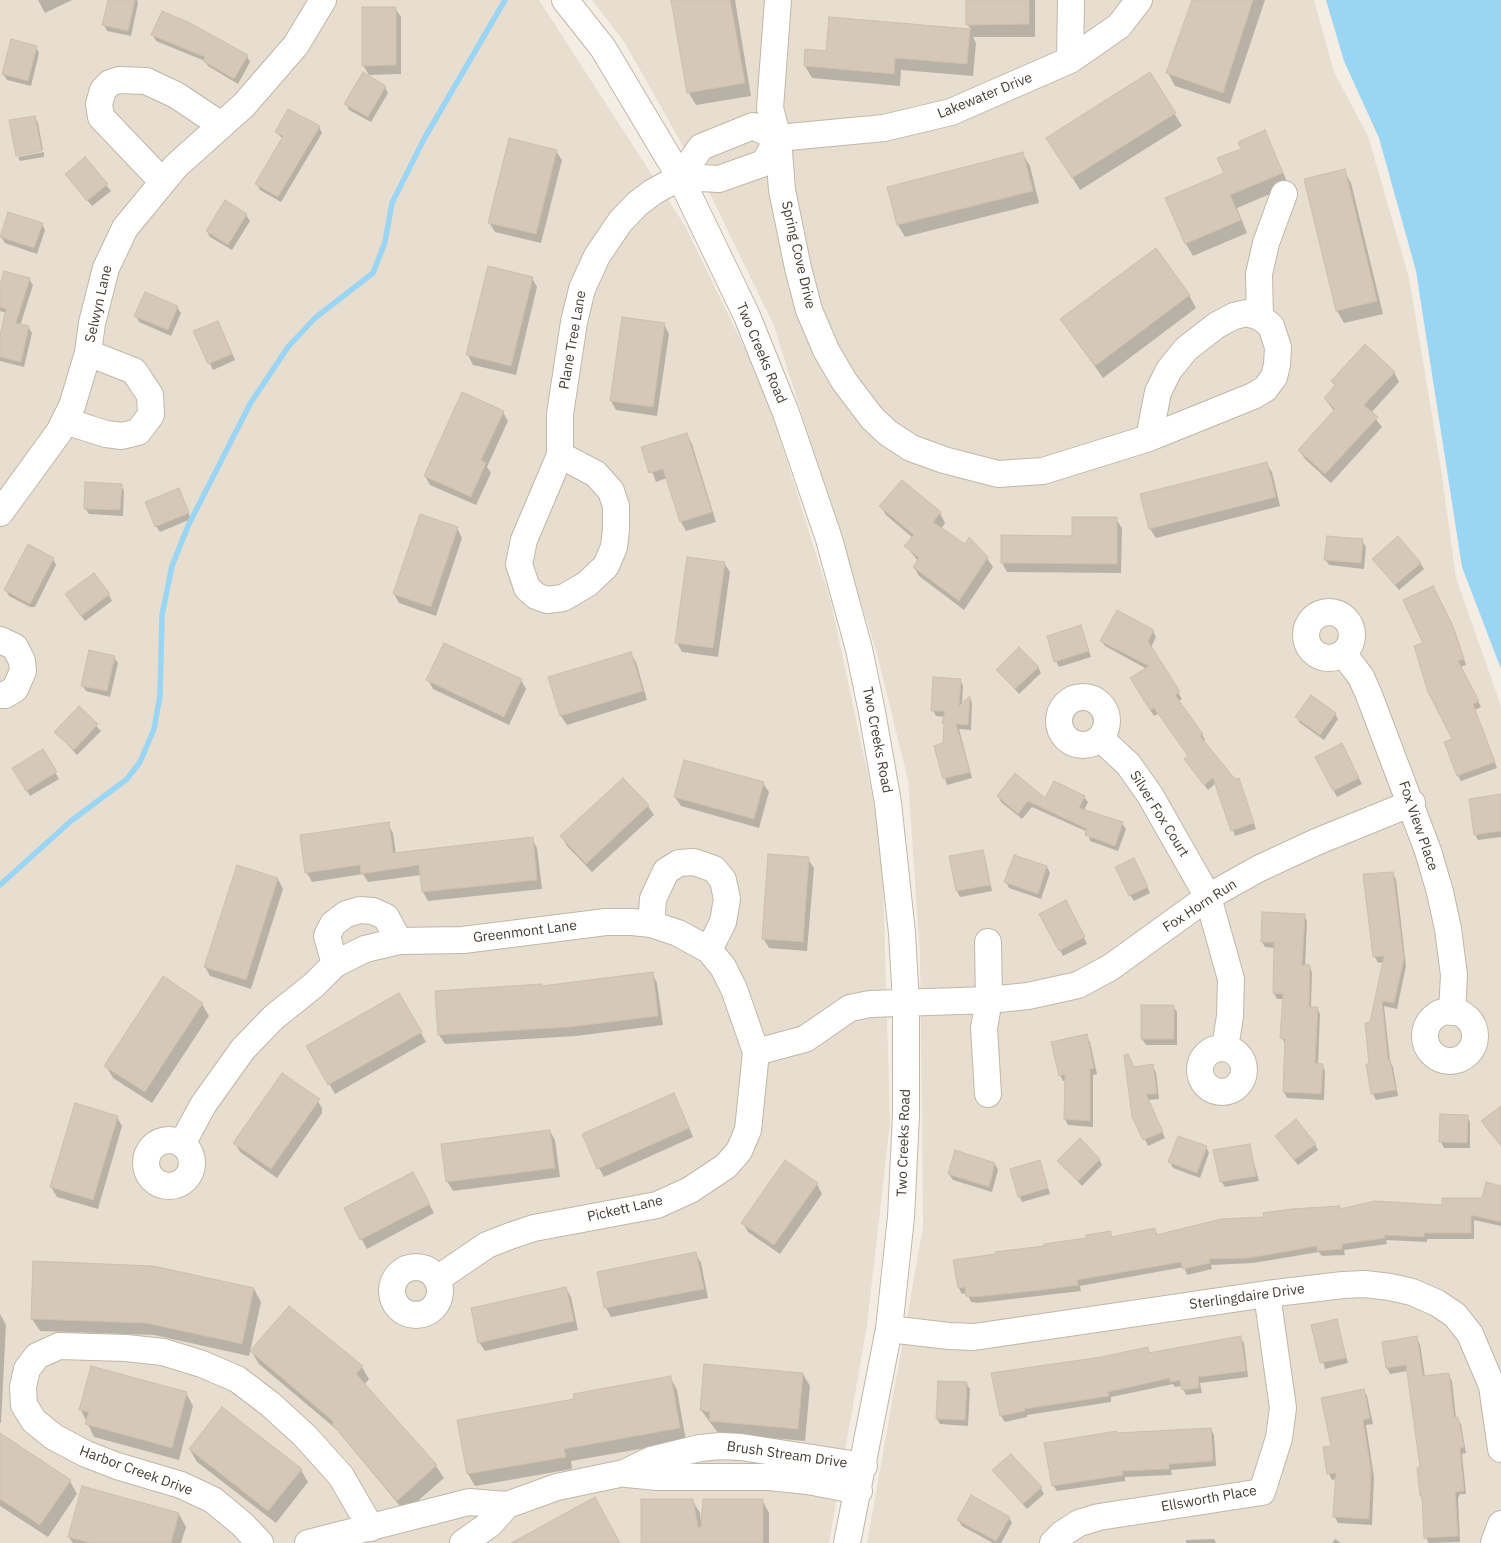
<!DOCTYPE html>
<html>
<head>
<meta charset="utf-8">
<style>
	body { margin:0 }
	canvas { display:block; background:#f3ede3 }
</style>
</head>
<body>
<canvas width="1501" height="1543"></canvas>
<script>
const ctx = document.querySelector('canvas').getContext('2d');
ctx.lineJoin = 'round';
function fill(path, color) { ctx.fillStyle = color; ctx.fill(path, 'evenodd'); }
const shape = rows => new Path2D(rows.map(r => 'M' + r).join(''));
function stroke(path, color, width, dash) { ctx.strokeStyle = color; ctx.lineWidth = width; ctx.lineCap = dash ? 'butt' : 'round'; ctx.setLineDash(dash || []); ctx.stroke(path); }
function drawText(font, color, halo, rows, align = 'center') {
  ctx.font = font + ' "IBM Plex Sans",sans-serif'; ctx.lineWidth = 4; ctx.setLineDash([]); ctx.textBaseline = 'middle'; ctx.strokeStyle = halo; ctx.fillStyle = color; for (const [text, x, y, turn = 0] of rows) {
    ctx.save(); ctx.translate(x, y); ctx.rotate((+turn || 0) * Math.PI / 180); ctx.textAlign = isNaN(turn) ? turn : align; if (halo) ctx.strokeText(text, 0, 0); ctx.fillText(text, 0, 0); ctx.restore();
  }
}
fill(shape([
	[0,0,539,0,685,226,764,388,831,602,882,841,890,1123,867,1325,829,1543,0,1543],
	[592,0,1314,0,1334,72,1368,136,1409,278,1441,469,1456,578,1501,706,1501,1543,867,1543,923,1227,920,953,908,780,876,650,774,326,712,198,625,43]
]), '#e7ded0');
fill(shape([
	[1326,0,1501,0,1501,669,1462,567,1416,271,1379,138,1344,61]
]), '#9ad5f4');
fill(shape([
	[38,0,72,0,45,13],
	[109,0,137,0,138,3,131,36,107,31,104,25],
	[673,0,735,0,751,96,696,105,689,93],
	[967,0,1035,0,1035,37,973,37,976,43,973,76,901,70,900,86,812,78,805,66,827,52,830,18,971,30,968,25],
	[1193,0,1265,0,1230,104,1175,86,1168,73],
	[395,8,401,17,401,74,369,75,363,65],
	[153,35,247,56,250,62,238,84,208,66,205,61,156,41],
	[36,47,39,53,31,86,7,80,3,74],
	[385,87,388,93,371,122,349,110,346,104],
	[1174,113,1182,126,1080,190,1055,150],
	[35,117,38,123,43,150,17,154],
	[319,127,322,133,281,202,260,190,257,184,283,139,276,132],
	[1265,132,1289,186,1237,208,1247,233,1193,256,1186,244,1225,174,1242,149],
	[556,151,562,160,541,243,495,232,489,222],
	[44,152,44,157,20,161,18,157],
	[1022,153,1030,166,1039,203,905,237,898,225,889,188],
	[85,158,111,191,92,206,66,174],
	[1344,171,1351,183,1383,314,1344,323,1337,311,1305,180],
	[246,215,250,221,232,250,210,237,207,231],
	[42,224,45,230,37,254,5,243,1,237],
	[532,278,537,287,516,375,473,365,468,355],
	[29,279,33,285,20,326,29,328,32,333,24,367,0,361,0,340,6,313,0,311,0,290],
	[1189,295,1196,308,1103,378,1061,319],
	[177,307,181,313,171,336,139,322,136,316],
	[664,324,669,334,657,416,616,410,611,401],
	[221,328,235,360,213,370,195,332],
	[1394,372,1399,382,1371,413,1382,427,1331,483,1305,459,1299,450,1335,412,1325,399,1336,387,1332,381],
	[503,412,508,421,487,467,491,473,476,505,430,485,425,476],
	[687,434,692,444,716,522,686,531,681,522,667,478,656,482,643,448],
	[1266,463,1272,472,1280,506,1156,538,1150,529,1141,495],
	[902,482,940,513,945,523,941,529,965,546,987,558,993,567,964,610,919,576,914,567,918,561,906,546,913,538,886,515,881,506],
	[121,485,124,491,123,516,89,514,85,508],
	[181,496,191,519,160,532,156,526],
	[1116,519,1122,528,1121,573,1007,572,1002,563],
	[457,528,462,538,436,616,399,603,394,594],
	[1362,541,1366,547,1364,569,1329,565,1325,559],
	[53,559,56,565,35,607,30,607,9,596,6,590],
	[1374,559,1420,563,1424,569,1399,590],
	[724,563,730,572,718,657,682,652,677,643],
	[1436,593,1455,631,1466,665,1460,667,1481,707,1475,710,1497,768,1461,781,1458,776,1454,740,1425,643],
	[109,595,112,601,85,621,70,601],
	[1080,626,1091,657,1059,667,1056,661],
	[1153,631,1156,637,1151,648,1182,699,1178,701,1202,734,1205,740,1203,742,1234,781,1238,779,1256,829,1235,836,1216,783,1208,790,1189,765,1185,760,1189,756,1159,713,1154,716,1131,678,1147,669,1105,646,1102,641],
	[630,653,636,662,647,700,567,725,561,716,550,677],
	[114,657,118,663,110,697,86,691,82,685],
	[1038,667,1041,673,1019,694,998,670],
	[428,680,521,680,526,689,509,725,433,689],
	[960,680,963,686,962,705,970,698,972,703,971,730,959,729,972,778,947,785,935,747,944,744,945,717,936,716,933,710],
	[79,708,101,731,77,755,56,732],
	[1335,714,1338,719,1324,740,1300,723,1297,717],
	[42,751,59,779,30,796,13,768],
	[1346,753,1362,784,1337,797,1319,762],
	[623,779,648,806,654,815,592,872,567,846,562,837],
	[763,783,769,792,759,828,681,806,675,797],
	[998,796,1046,800,1084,797,1088,802,1084,810,1122,823,1126,829,1118,851,1090,841,1088,832,1032,807,1022,819,1001,802],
	[1501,796,1501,837,1478,840,1475,834],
	[388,824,393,833,396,854,532,839,537,848,542,889,428,901,423,892,421,875,368,882,363,874,312,882,307,873],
	[982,851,985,857,992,891,960,897,957,891],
	[808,859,814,868,807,951,769,948,763,938],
	[1137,865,1150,893,1134,901,1130,895],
	[237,867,278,879,283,889,251,989,210,976,205,967],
	[1047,867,1050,873,1041,899,1009,888,1006,882],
	[1392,873,1396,879,1406,966,1397,1009,1384,1006,1390,1061,1393,1067,1398,1096,1376,1100,1373,1094,1367,1065,1370,1065,1371,1023,1384,962,1378,963,1375,957],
	[1069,908,1087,944,1063,956,1060,950],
	[1304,915,1307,921,1305,966,1309,966,1312,972,1311,1008,1317,1008,1320,1014,1318,1065,1322,1065,1325,1071,1324,1100,1287,1098,1284,1092,1285,1044,1282,1038,1284,999,1277,999,1274,993,1275,948,1265,947,1262,942],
	[652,973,657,983,663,1025,576,1036,445,1044,439,1035,436,992,542,987],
	[399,994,426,1042,335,1094,308,1046],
	[202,1004,209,1016,152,1103,113,1078,106,1066],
	[1142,1006,1173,1006,1177,1012,1177,1045,1146,1045,1142,1039],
	[1086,1036,1090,1042,1097,1074,1093,1075,1093,1127,1068,1125,1065,1119,1066,1081,1063,1081,1060,1075],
	[1152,1066,1156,1072,1159,1099,1148,1100,1165,1138,1148,1146,1134,1116,1134,1068],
	[316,1098,322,1108,322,1113,277,1178,240,1152,235,1143],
	[679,1104,693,1137,604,1177,599,1168],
	[1467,1116,1470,1122,1470,1148,1444,1148,1441,1142],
	[117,1117,122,1126,98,1209,57,1197,51,1187],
	[550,1131,555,1140,560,1177,453,1191,447,1181],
	[1280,1142,1315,1144,1318,1150,1298,1165],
	[1249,1145,1259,1181,1225,1187,1221,1181],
	[1206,1147,1209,1153,1200,1178,1173,1168,1170,1162],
	[1099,1159,1102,1165,1082,1186,1059,1161],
	[1040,1162,1050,1194,1022,1202,1019,1196],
	[995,1164,998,1170,992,1192,953,1180,949,1174],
	[418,1183,434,1213,367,1249,345,1209],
	[817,1184,822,1194,780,1254,748,1232,743,1223],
	[1501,1187,1501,1226,1474,1220,1474,1239,1427,1239,1427,1242,1386,1240,1387,1244,1344,1250,1345,1255,1322,1256,1319,1252,1253,1263,1211,1265,1212,1269,1187,1275,1184,1267,1080,1286,1081,1291,978,1303,971,1302,967,1293,962,1294,959,1288,1045,1247,1110,1233,1113,1238,1155,1230,1158,1236,1266,1218,1341,1210,1444,1206,1483,1199],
	[696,1254,701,1263,708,1298,611,1317,606,1308],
	[566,1288,571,1297,578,1330,485,1351,479,1342],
	[254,1289,261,1302,249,1356,154,1335,40,1331,32,1319],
	[0,1314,6,1325,1,1423,0,1423],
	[1336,1321,1348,1363,1325,1369,1313,1326],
	[1240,1338,1244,1343,1248,1377,1200,1383,1202,1393,1186,1395,1182,1386,1175,1387,1173,1384,1111,1397,1111,1402,1027,1415,1027,1417,1005,1422,1001,1416,992,1374,1101,1358,1147,1348,1151,1354],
	[1416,1338,1420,1344,1425,1377,1448,1375,1452,1381,1456,1418,1461,1424,1466,1453,1462,1454,1466,1494,1460,1494,1458,1498,1460,1542,1429,1543,1426,1538,1423,1500,1421,1495,1422,1469,1408,1371,1390,1374,1387,1368,1383,1343],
	[252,1352,362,1367,369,1379,364,1385,436,1466,444,1478,405,1512,336,1429,259,1364],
	[803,1374,810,1386,805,1441,718,1433,701,1410],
	[670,1377,677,1390,686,1441,571,1461,572,1469,475,1486,468,1474,458,1421,576,1400],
	[966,1383,970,1389,968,1426,940,1424,937,1419],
	[1364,1390,1367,1396,1373,1424,1366,1425,1374,1477,1372,1525,1338,1523,1335,1517,1337,1479,1332,1480,1329,1474,1333,1447],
	[186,1393,193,1406,179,1460,94,1437,81,1410],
	[1211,1429,1214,1435,1216,1466,1171,1470,1172,1475,1125,1477,1125,1481,1057,1491,1053,1485,1118,1435],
	[0,1435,70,1481,77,1494,48,1537,0,1506],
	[190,1450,301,1470,308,1482,276,1523,197,1462],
	[994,1471,1041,1488,1044,1494,1027,1509],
	[692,1500,700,1513,701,1523,762,1500,769,1513,769,1543,642,1543],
	[179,1514,186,1527,181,1543,73,1543,69,1537],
	[1009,1517,1012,1523,1001,1543,993,1543,962,1526,958,1520],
	[1214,1539,1216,1543,1186,1543,1186,1540],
	[1335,1539,1341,1543,1332,1543]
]), '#0003');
stroke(shape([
	[0,885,71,821,127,779,140,762,154,729,160,696,162,615,172,566,188,526,250,404,288,347,315,318,373,273,385,242,392,203,424,139,505,0]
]), '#9ad5f4', 5.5);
const building = shape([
	[108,0,135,0,128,31,102,25,108,0],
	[671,0,730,0,745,83,687,93,671,0],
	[966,0,1029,0,1029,24,966,25,966,0],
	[1192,0,1253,0,1223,93,1166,73,1192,0],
	[362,7,396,7,396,65,362,66,362,7],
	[162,11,190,23,248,55,234,79,203,61,205,57,151,35,162,11],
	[829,17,970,29,967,64,895,58,894,74,804,66,805,49,826,51,829,17],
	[11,39,37,46,28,81,2,74,11,39],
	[363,72,386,86,368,117,344,104,363,72],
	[1150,72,1176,113,1072,178,1046,138,1150,72],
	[288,109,320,126,278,197,255,184,283,136,275,132,288,109],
	[35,116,42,151,16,156,9,120,35,116],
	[1265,130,1283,173,1230,195,1241,220,1185,244,1165,198,1224,173,1217,158,1241,149,1238,142,1265,130],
	[509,138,557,150,536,234,488,223,509,138],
	[1023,152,1033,191,897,225,887,187,1023,152],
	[85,157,108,184,87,201,65,174,85,157],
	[1345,169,1377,301,1336,311,1304,179,1345,169],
	[225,200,247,214,228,245,206,231,225,200],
	[8,212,43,223,34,248,0,237,8,212],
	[1156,248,1190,295,1095,366,1060,319,1156,248],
	[488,266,533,277,511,366,466,355,488,266],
	[4,271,30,278,16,323,29,326,21,362,0,357,0,335,6,309,0,307,0,285,4,271],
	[145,292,178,306,168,330,134,316,145,292],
	[622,317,665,323,653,407,610,401,622,317],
	[218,321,232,354,208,364,193,331,218,321],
	[1365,344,1395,372,1364,405,1378,417,1325,474,1298,450,1335,409,1324,398,1335,385,1331,381,1365,344],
	[462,392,504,411,481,460,486,463,471,497,424,476,462,392],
	[687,433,712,512,680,522,663,469,649,473,641,447,687,433],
	[1267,462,1276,497,1149,529,1140,494,1267,462],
	[902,480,941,512,933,522,965,544,969,537,988,557,959,601,913,567,919,558,904,546,914,535,879,506,902,480],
	[85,482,122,484,120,510,84,509,85,482],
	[179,488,189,513,155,527,145,502,179,488],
	[420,514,458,527,431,607,393,594,420,514],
	[1072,517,1117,517,1117,564,1001,563,1001,535,1072,536,1072,517],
	[1327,536,1363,539,1361,563,1324,560,1327,536],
	[1398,536,1421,563,1395,585,1372,559,1398,536],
	[28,544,54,558,30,604,4,590,28,544],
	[687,557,725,562,713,648,675,643,687,557],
	[94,573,110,594,81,616,65,594,94,573],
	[1433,586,1452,624,1464,659,1458,661,1479,701,1473,704,1495,762,1457,776,1444,742,1452,739,1428,692,1414,646,1423,643,1403,600,1433,586],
	[1117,610,1154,630,1148,641,1180,692,1175,695,1203,734,1200,736,1235,779,1239,778,1254,823,1231,831,1213,778,1204,785,1184,759,1188,756,1154,708,1150,710,1130,678,1149,666,1100,641,1117,610],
	[1081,625,1089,651,1054,662,1047,636,1081,625],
	[444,643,522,679,504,717,426,680,444,643],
	[1019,647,1039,667,1015,689,996,670,1019,647],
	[89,650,115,656,107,691,81,686,89,650],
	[631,652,643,691,560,716,548,677,631,652],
	[933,677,961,679,959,706,970,696,968,725,956,724,970,772,943,779,934,746,943,743,944,723,942,723,945,711,931,711,933,677],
	[1311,695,1336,713,1320,735,1295,717,1311,695],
	[79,706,98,724,74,750,54,732,79,706],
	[1342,743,1359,778,1333,791,1315,757,1342,743],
	[43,749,57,772,26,791,12,768,43,749],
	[684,760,764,782,754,819,674,797,684,760],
	[1015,773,1045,798,1054,781,1085,796,1079,808,1123,822,1115,846,1085,835,1087,829,1028,801,1018,814,997,796,1015,773],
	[623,778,649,805,586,864,560,836,623,778],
	[1501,794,1501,831,1474,835,1469,799,1501,794],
	[389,822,393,853,533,837,537,880,422,892,419,865,361,874,360,865,305,873,300,835,389,822],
	[983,850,990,885,956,891,949,856,983,850],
	[768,854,809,857,803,942,762,939,768,854],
	[1014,855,1047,866,1038,894,1004,882,1014,855],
	[1134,858,1148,887,1129,896,1115,867,1134,858],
	[237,865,278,878,246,980,204,967,237,865],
	[1393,872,1404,959,1394,1003,1382,1001,1388,1060,1390,1060,1396,1090,1371,1094,1366,1064,1369,1064,1365,1023,1370,1022,1384,956,1373,957,1363,874,1393,872],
	[1066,900,1085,937,1059,951,1039,914,1066,900],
	[1262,912,1305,914,1302,965,1310,965,1309,1007,1318,1007,1315,1063,1323,1064,1321,1094,1283,1092,1285,1039,1280,1038,1283,994,1273,993,1274,942,1261,942,1262,912],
	[653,972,658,1016,570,1027,438,1035,435,991,542,984,542,986,653,972],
	[163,976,203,1003,145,1092,104,1066,163,976],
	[399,993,422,1032,328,1085,306,1046,399,993],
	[1141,1005,1174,1005,1174,1039,1141,1039,1141,1005],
	[1087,1034,1094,1068,1090,1069,1090,1121,1064,1119,1065,1074,1059,1076,1051,1042,1087,1034],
	[1128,1054,1134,1067,1153,1064,1157,1094,1146,1094,1163,1132,1143,1140,1132,1117,1124,1055,1128,1054],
	[282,1073,320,1099,271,1169,233,1143,282,1073],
	[674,1093,689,1128,597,1169,582,1134,674,1093],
	[75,1103,118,1116,93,1200,50,1187,75,1103],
	[1501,1106,1501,1146,1481,1121,1501,1106],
	[1440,1114,1468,1115,1467,1143,1439,1142,1440,1114],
	[1296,1119,1316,1144,1294,1160,1275,1136,1296,1119],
	[550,1130,555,1168,446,1182,441,1144,550,1130],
	[1178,1136,1207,1146,1197,1173,1168,1162,1178,1136],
	[1080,1138,1100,1159,1078,1181,1057,1161,1080,1138],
	[1250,1144,1256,1176,1220,1182,1213,1150,1250,1144],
	[955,1150,995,1163,989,1187,948,1174,955,1150],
	[785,1160,818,1183,774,1245,741,1223,785,1160],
	[1040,1160,1048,1188,1018,1197,1010,1169,1040,1160],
	[413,1172,430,1204,360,1240,344,1208,413,1172],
	[1486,1182,1501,1186,1501,1222,1471,1215,1471,1233,1424,1233,1424,1237,1384,1235,1385,1238,1342,1244,1342,1249,1317,1251,1317,1246,1249,1258,1209,1259,1210,1263,1183,1269,1181,1262,1077,1280,1078,1285,1050,1289,974,1297,966,1296,965,1287,958,1288,953,1260,996,1254,995,1252,1044,1246,1044,1244,1086,1238,1086,1235,1111,1231,1111,1237,1155,1228,1156,1235,1221,1219,1264,1217,1263,1213,1291,1209,1340,1206,1340,1209,1375,1201,1442,1205,1442,1198,1482,1198,1486,1182],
	[696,1252,704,1289,604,1308,597,1272,696,1252],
	[33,1261,153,1266,254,1288,242,1344,146,1323,31,1319,33,1261],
	[566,1287,574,1321,478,1343,471,1308,566,1287],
	[289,1306,363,1366,356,1374,437,1465,397,1501,332,1424,334,1422,250,1351,289,1306],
	[1337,1319,1346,1358,1320,1363,1311,1325,1337,1319],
	[1241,1336,1246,1371,1198,1377,1199,1388,1182,1390,1180,1380,1170,1382,1170,1378,1108,1392,1109,1396,1024,1409,1025,1411,1000,1416,991,1373,1101,1357,1148,1347,1149,1353,1241,1336],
	[1417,1336,1423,1376,1449,1373,1454,1417,1458,1417,1464,1447,1460,1448,1464,1491,1455,1492,1458,1536,1424,1538,1422,1496,1420,1496,1417,1468,1420,1467,1406,1365,1386,1368,1382,1342,1417,1336],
	[704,1364,803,1373,798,1429,709,1421,710,1412,700,1410,704,1364],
	[91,1366,187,1392,172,1448,85,1424,89,1412,79,1410,91,1366],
	[671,1376,680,1428,564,1449,566,1457,467,1474,457,1420,574,1399,573,1394,671,1376],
	[938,1381,967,1382,965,1420,936,1419,938,1381],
	[1364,1389,1370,1418,1363,1420,1371,1470,1369,1519,1333,1517,1336,1473,1327,1474,1323,1447,1331,1446,1321,1398,1364,1389],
	[222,1407,302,1469,268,1511,189,1449,222,1407],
	[1211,1428,1213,1461,1169,1464,1169,1469,1122,1471,1123,1475,1052,1486,1044,1443,1117,1431,1117,1433,1211,1428],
	[0,1433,71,1480,40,1525,0,1499,0,1433],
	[1011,1454,1042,1487,1023,1504,992,1470,1011,1454],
	[82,1486,179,1513,171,1543,90,1543,68,1537,82,1486],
	[971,1495,1010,1517,996,1541,957,1520,971,1495],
	[595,1497,620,1543,511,1543,595,1497],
	[641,1499,693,1499,698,1527,701,1527,703,1499,763,1499,763,1543,641,1543,641,1499]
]);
fill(building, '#d5c8b8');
stroke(building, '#d0bfaa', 1);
const minor = shape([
	[565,0,603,48,680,177,747,316,786,413,829,539,859,649,872,712,888,803,902,933,906,1003,906,1115,901,1217,889,1329,847,1543],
	[778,0,770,108,778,138,782,190,798,268,809,310,826,350,844,381,872,418,888,433,911,448,944,460,998,474,1043,471,1149,438,1253,396,1265,389,1274,377,1277,365,1278,347,1271,326,1260,317,1247,313,1234,316,1217,325,1186,349,1169,370,1158,392,1149,438],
	[1070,60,1071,0],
	[680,177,719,179,764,163,778,138],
	[162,181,101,117,99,104,103,90,110,83,119,80,146,81,176,95,221,125],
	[1260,317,1259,274,1266,243,1284,194],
	[65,421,106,434,122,436,138,432,151,415,150,395,134,371,88,353],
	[560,455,596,474,611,491,616,506,616,529,614,547,606,566,587,584,563,598,547,600,536,596,527,588,519,564,524,540,560,455,560,414,574,322,582,289,597,256,620,222,637,204,653,192,680,177,701,147,753,126,778,138,884,128,951,112,1070,60,1119,26,1139,0],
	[0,513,59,432,72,406,88,353,92,323,106,268,125,228,176,166,244,105,296,45,323,0],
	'1306 635a23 23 0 1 1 46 0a23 23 0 1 1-46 0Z',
	[0,640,15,647,22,661,23,671,15,689,5,695,0,695],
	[1343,653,1361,677,1369,695,1428,851,1440,892,1448,929,1454,975,1452,1012],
	'1059 721a24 24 0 1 1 48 0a24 24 0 1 1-48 0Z',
	[1100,738,1128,764,1150,795,1208,897,1231,979,1230,1016,1225,1048],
	[651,924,653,899,666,871,679,863,694,862,714,869,723,880,727,899,723,922,709,950],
	[988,942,989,1000,984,1028,988,1094],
	[335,964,327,936,333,924,346,914,360,910,373,911,386,917,399,941],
	'1425 1036a25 25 0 1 1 50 0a25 25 0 1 1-50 0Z',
	'1200 1070a22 22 0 1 1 44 0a22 22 0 1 1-44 0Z',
	[756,1052,805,1039,850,1008,870,1004,989,1000,1028,996,1078,985,1111,967,1208,897,1258,869,1316,842,1412,803],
	'146 1163a23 23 0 1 1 46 0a23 23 0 1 1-46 0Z',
	[182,1144,203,1105,243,1049,274,1017,314,985,335,964,365,949,399,941,463,940,606,922,632,922,651,924,678,933,709,950,723,967,734,989,756,1052,748,1130,739,1151,726,1166,690,1190,657,1205,534,1228,510,1236,487,1245,437,1279],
	'392 1291a24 24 0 1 1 48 0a24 24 0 1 1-48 0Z',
	[889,1329,949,1336,974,1337,1267,1294,1343,1285,1365,1284,1390,1287,1412,1292,1437,1303,1455,1315,1470,1334,1492,1386,1501,1449],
	[627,1474,657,1477,769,1477,808,1481,859,1491],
	[260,1543,242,1524,213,1500,181,1485,117,1466,86,1454,54,1437,34,1421,24,1405,23,1387,27,1369,37,1356,59,1346,126,1348,163,1352,202,1364,237,1379,270,1404,305,1436,341,1476,371,1528],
	[308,1543,469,1502,507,1505,557,1487,624,1473,651,1460,700,1448,721,1446,741,1447,864,1466],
	[463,1543,490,1524,507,1505],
	[1053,1543,1062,1534,1079,1523,1099,1517,1262,1492,1279,1438,1283,1408,1267,1294],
	[1494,1543,1501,1524]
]);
stroke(minor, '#c1b7a8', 28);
stroke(minor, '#fff', 26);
drawText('14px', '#453d33', '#fff', [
	["Lakewater Drive",985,96,-22],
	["Spring Cove Drive",798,255,77],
	["Selwyn Lane",99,304,-77],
	["Plane Tree Lane",573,340,-80],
	["Two Creeks Road",761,353,67],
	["Two Creeks Road",877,740,79],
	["Silver Fox Court",1159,814,58],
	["Fox View Place",1418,826,71],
	["Fox Horn Run",1200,906,-33],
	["Greenmont Lane",525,932,-7],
	["Two Creeks Road",904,1143,-88],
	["Pickett Lane",625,1209,-13],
	["Sterlingdaire Drive",1247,1297,-8],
	["Brush Stream Drive",787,1455,8],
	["Harbor Creek Drive",136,1471,20],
	["Ellsworth Place",1209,1499,-10]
]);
</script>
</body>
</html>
